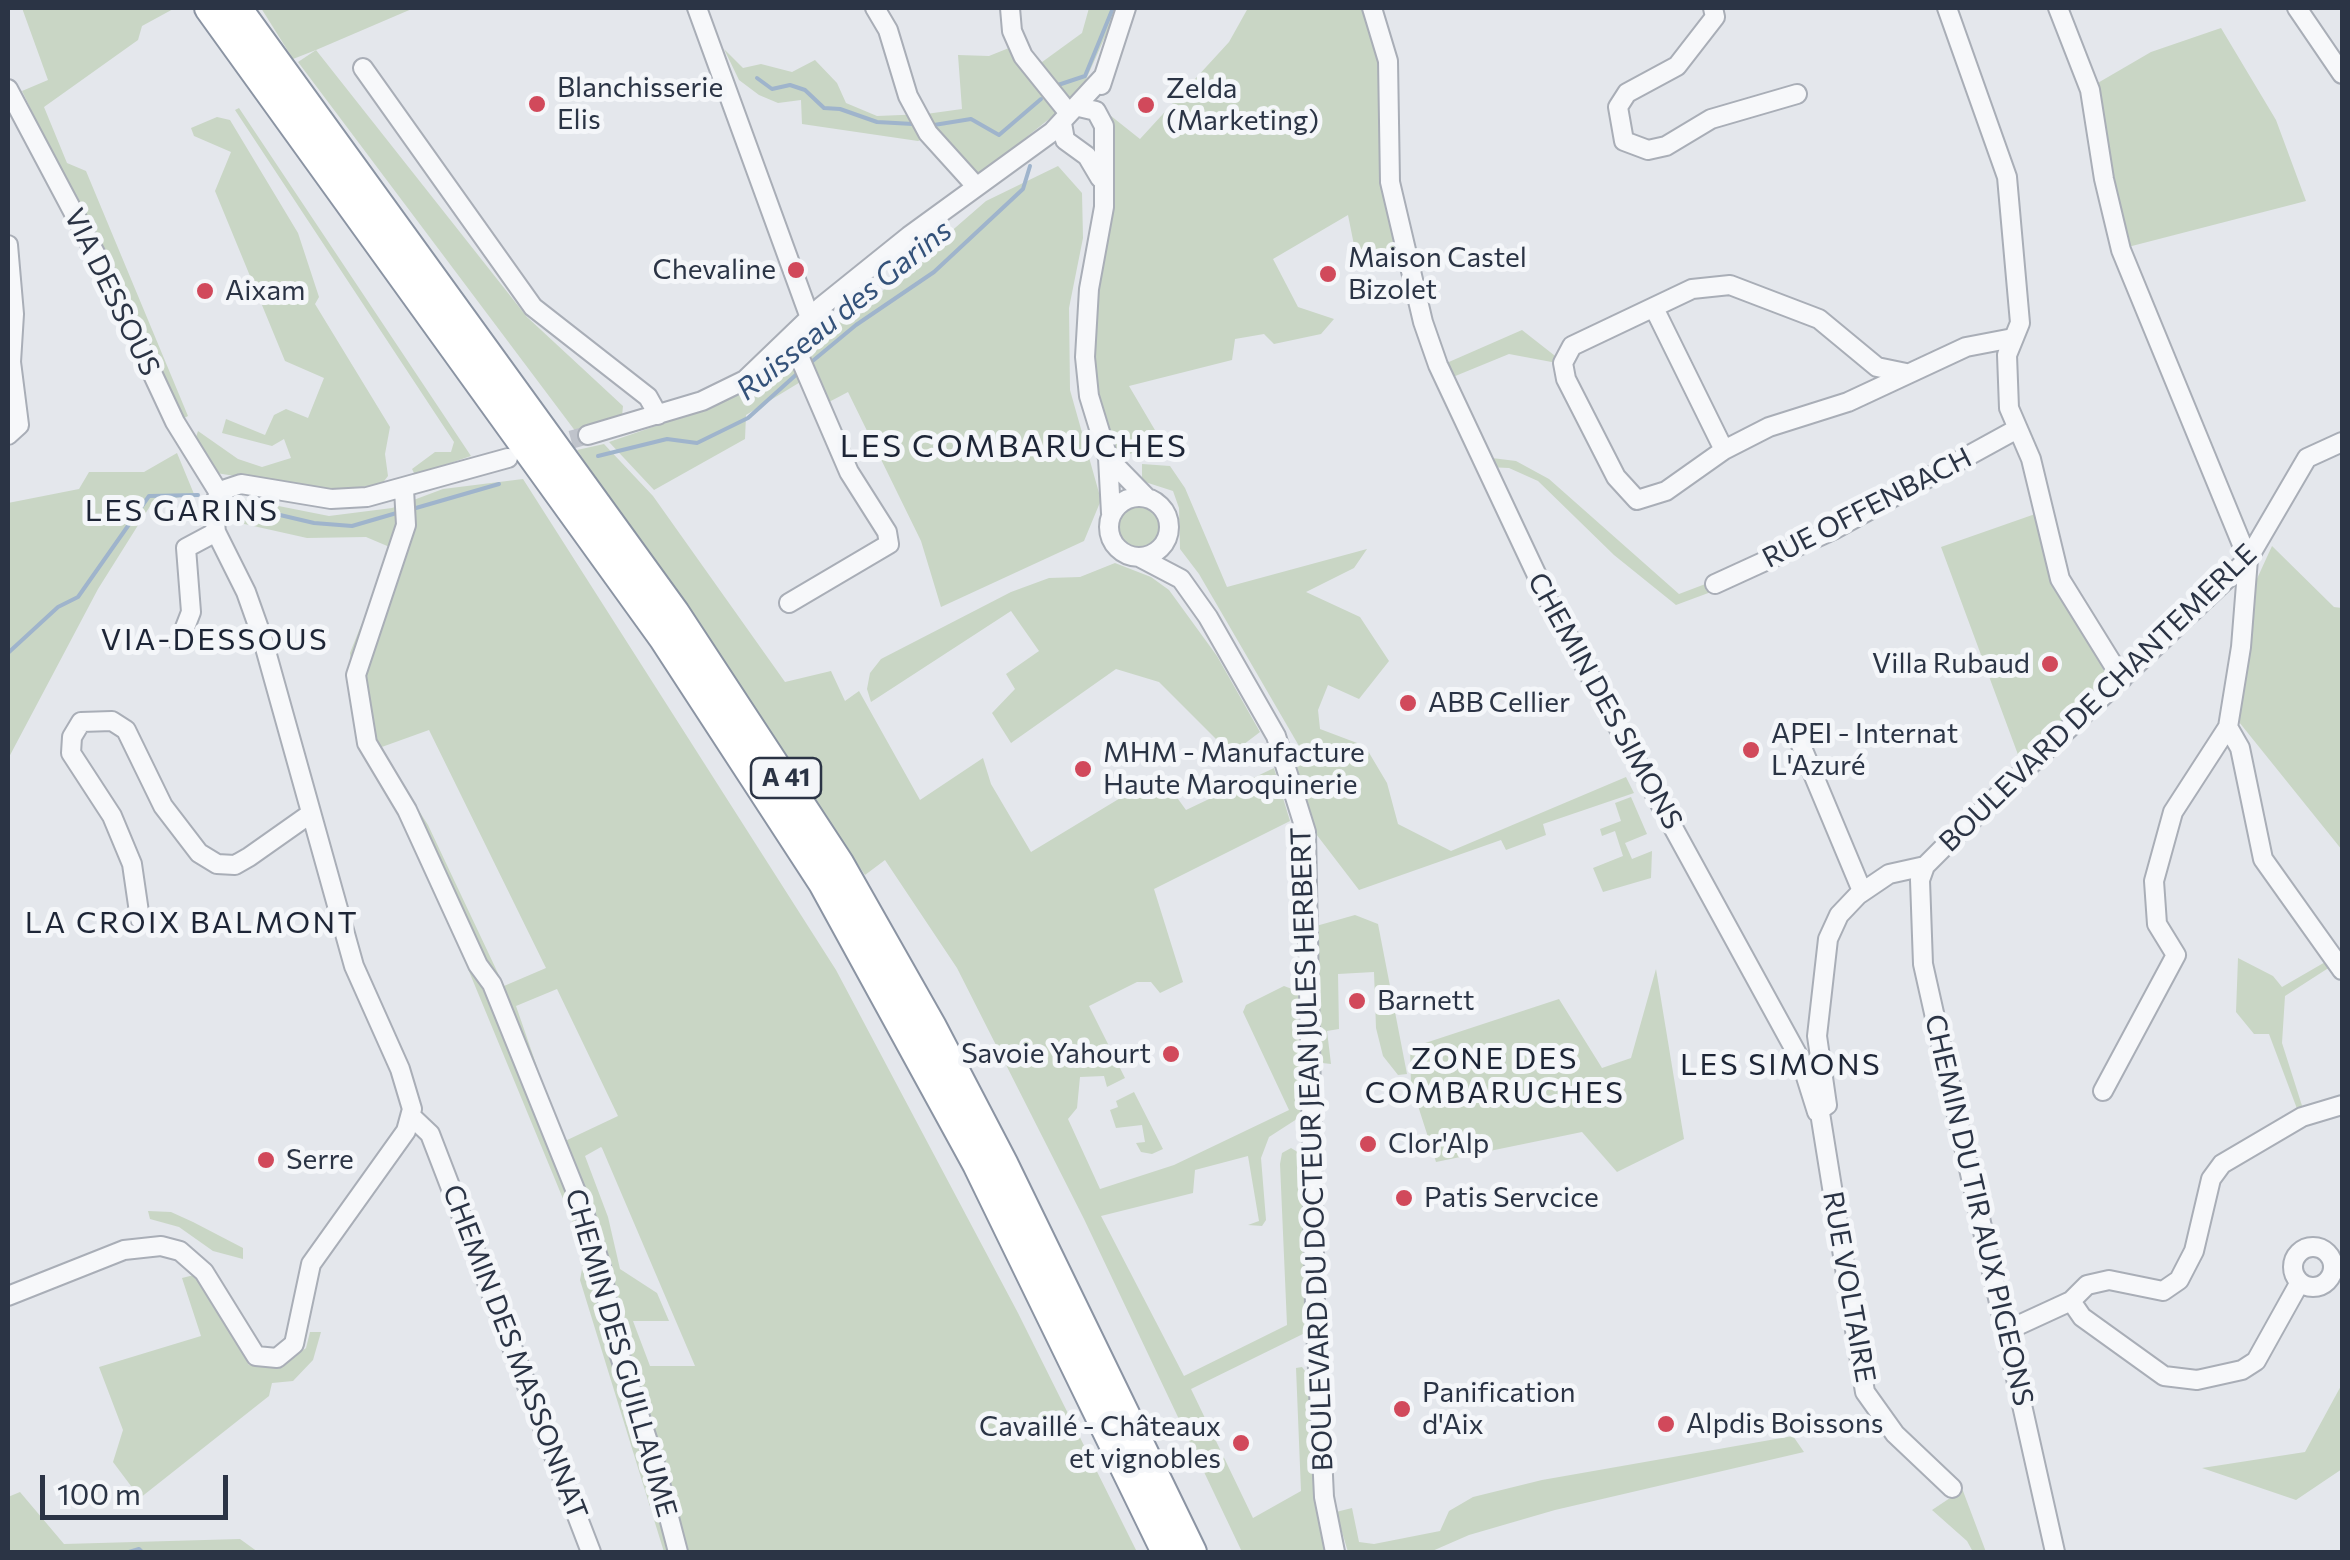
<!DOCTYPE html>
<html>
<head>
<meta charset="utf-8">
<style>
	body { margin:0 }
	#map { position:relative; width:2350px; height:1560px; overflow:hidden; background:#e4e7ec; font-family:Commissioner,sans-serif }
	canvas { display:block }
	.frame { position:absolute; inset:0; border:10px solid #2b3445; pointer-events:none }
	.scale { position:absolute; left:40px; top:1475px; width:188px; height:45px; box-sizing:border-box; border:5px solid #2b3445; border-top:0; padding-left:12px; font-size:30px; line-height:35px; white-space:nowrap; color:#2b3445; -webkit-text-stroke:8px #f4f6f9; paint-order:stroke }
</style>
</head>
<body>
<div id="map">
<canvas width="2350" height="1560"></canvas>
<div class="frame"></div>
<div class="scale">100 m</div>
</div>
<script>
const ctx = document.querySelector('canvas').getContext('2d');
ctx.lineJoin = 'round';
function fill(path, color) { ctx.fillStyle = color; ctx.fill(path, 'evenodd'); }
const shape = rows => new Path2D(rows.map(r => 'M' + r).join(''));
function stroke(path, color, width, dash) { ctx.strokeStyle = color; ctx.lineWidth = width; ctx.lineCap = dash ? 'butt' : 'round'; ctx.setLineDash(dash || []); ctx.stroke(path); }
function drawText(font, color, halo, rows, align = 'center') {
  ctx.font = font + ' Commissioner,sans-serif'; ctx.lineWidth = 10; ctx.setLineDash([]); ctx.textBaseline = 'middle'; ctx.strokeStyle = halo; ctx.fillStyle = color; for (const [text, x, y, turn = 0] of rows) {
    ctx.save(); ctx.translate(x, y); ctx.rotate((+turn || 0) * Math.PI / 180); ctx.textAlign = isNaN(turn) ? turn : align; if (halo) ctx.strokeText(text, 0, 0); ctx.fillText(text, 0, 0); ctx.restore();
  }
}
fill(shape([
	[22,8,175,8,142,26,138,40,44,107,67,163,86,171,188,416,182,419,22,91,48,80],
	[261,8,414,8,316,50,527,317,623,406,622,416,576,432,298,62,316,50,293,59],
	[1089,8,1118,8,1079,95,978,176,939,132,918,141,802,124,801,100,778,103,759,95,739,80,724,49,743,68,761,64,792,72,815,60,837,83,846,103,877,116,926,114,962,109,958,55,989,56,1009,48,1038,65,1082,33],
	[1248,8,1367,8,1384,59,1398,251,1357,260,1348,215,1273,259,1298,307,1334,319,1321,334,1274,344,1264,334,1235,339,1232,360,1129,386,1162,442,1116,459,1099,408,1094,351,1099,276,1111,223,1114,145,1109,144,1111,116,1140,139,1229,42],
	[2221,28,2276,120,2306,201,2128,247,2096,84,2151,52],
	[239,108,471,456,415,475,412,469,435,452,451,452,454,442,235,110],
	[217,117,230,120,298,233,319,297,315,304,390,427,385,454,388,476,381,485,324,490,216,473,194,443,198,431,238,459,262,467,291,458,284,439,272,446,222,433,226,419,265,435,274,415,286,409,308,418,324,378,285,361,215,191,231,152,194,136,191,128],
	[1058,166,1082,193,1083,238,1069,308,1070,390,1101,500,1084,541,941,607,921,541,848,392,829,402,805,352,808,342,879,294,986,201],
	[1522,330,1559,359,1557,363,1509,354,1448,379,1442,365],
	[793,360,802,381,746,415,745,439,654,490,609,442,714,406],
	[604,444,653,496,785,682,831,671,845,701,859,691,920,800,983,758,991,784,1031,852,1160,774,1186,810,1274,768,1290,821,1154,889,1183,982,1160,993,1151,982,1137,982,1089,1006,1125,1078,1107,1087,1104,1076,1080,1077,1077,1108,1068,1119,1100,1189,1174,1165,1289,1110,1243,1012,1246,1005,1284,986,1300,992,1300,1117,1269,1137,1261,1158,1266,1220,1262,1226,1248,1225,1259,1221,1248,1156,1195,1170,1193,1193,1101,1216,1184,1376,1287,1325,1280,1164,1282,1153,1291,1148,1301,1154,1307,1332,1191,1389,1253,1518,1301,1491,1296,1368,1302,1367,1308,1375,1326,1552,1242,1552,1084,1219,957,968,885,860,865,875,577,450],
	[177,453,194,494,152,503,98,589,8,759,8,503,79,489,89,472,144,472],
	[1484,457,1516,461,1549,479,1679,594,1708,583,1711,592,1676,605,1614,555,1538,481,1509,468,1488,467],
	[1142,464,1170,466,1185,488,1227,587,1367,549,1354,568,1306,592,1360,617,1389,661,1359,699,1328,685,1318,710,1320,729,1365,746,1387,783,1398,824,1451,851,1626,777,1634,793,1543,824,1546,835,1506,850,1501,840,1359,890,1313,830,1295,763,1299,746,1199,574,1180,549,1179,508,1173,491,1142,481],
	[523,479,836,970,1018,1313,1137,1552,664,1552,580,1280,585,1252,354,693,350,653,392,548,366,537,307,538,231,521,233,497,329,516,392,508,443,489],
	[429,730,546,968,504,986,428,825,379,748],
	[557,989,618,1116,563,1142,516,1006],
	[601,1147,602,1148,695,1366,650,1366,633,1321,669,1321,657,1293,620,1269,608,1217,585,1156],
	'1115 527a24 24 0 1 1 48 0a24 24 0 1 1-48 0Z',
	[2038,513,2057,581,2109,680,2020,760,1941,547],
	[2272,546,2334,607,2342,608,2342,850,2239,722,2250,594],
	[1115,563,1151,577,1169,590,1217,656,1260,732,1231,754,1159,682,1116,669,1011,743,992,713,1015,689,1006,674,1039,651,1011,611,871,702,867,689,870,673,881,659,1011,592,1049,578,1080,577],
	[1631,797,1647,834,1625,843,1632,859,1652,851,1651,878,1603,892,1593,868,1623,856,1615,831,1602,836,1600,829,1621,821,1615,803],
	[1355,915,1378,924,1407,1074,1398,1075,1383,1056,1376,1028,1374,972,1338,974,1339,1029,1327,1031,1331,1064,1314,1062,1309,928],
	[2238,958,2273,976,2282,987,2327,961,2330,967,2285,996,2282,1043,2304,1112,2299,1114,2269,1034,2254,1034,2236,1012],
	[1656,969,1684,1139,1617,1172,1582,1132,1436,1162,1411,1084,1410,1048,1559,999,1602,1068,1631,1058],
	[1134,1092,1163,1149,1152,1154,1141,1152,1136,1143,1145,1142,1142,1125,1116,1128,1110,1110,1118,1107,1116,1101],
	[148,1211,171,1212,193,1222,243,1248,243,1259,213,1251,179,1227,150,1219],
	[198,1274,249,1365,288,1362,306,1348,310,1332,321,1332,313,1360,293,1381,272,1383,269,1396,140,1498,113,1462,123,1430,99,1367,201,1336,182,1278],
	[2342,1384,2342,1469,2296,1500,2202,1468,2305,1452],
	[1793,1436,1804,1452,1555,1510,1469,1535,1430,1552,1348,1552,1336,1512,1352,1508,1359,1542,1374,1544,1440,1531,1449,1511,1473,1497,1542,1480],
	[1958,1480,1963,1491,1986,1552,1973,1552,1967,1541,1932,1510,1953,1496],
	[20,1492,64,1544,240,1539,258,1552,8,1552,8,1497]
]), '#c9d6c5');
stroke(shape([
	[304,8,325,8],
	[757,78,772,89,790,85,805,90,824,108,840,109,877,122,913,124],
	[1055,86,1085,76,1113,8],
	[934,125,971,119,999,135,1041,99],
	[809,364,856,325,934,272,1023,189,1030,166],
	[598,456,667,439,697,443,748,418,798,373],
	[229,503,314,523,352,526,400,512],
	[409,510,499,484],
	[8,653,58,607,78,597,149,496,198,495],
	[129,1552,139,1549,142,1552]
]), '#9fb4cc', 4);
stroke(shape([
	[545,447,588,435]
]), '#bfc3cb', 18, [18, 9]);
const minor = shape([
	[697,8,810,318],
	[875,8,888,30,908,96,928,133,975,185],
	[1010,8,1012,31,1023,56,1068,112],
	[1372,8,1388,61,1390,182,1423,322,1438,365,1549,601,1801,1061,1817,1112,1827,1105,1817,1036,1828,939,1839,915,1858,895,1889,874,1925,866],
	[1713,8,1715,17,1677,66,1627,93,1618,107,1624,141,1648,150,1666,146,1711,119,1797,94],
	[1947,8,2007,177,2020,323,2007,355,2009,408,2031,459,2060,579,2122,679],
	[2058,8,2090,90,2104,179,2121,250,2248,559,2241,647,2228,727,2173,812,2154,881,2157,924,2176,955,2103,1091],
	[2297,8,2342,74],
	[363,68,533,307,648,397,658,415],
	[1101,85,1126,8],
	[8,89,104,270,175,422,219,493],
	[1079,107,1096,111,1104,126,1104,207,1089,289,1085,357,1089,396,1108,458,1111,513],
	[1062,123,1065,140,1087,156,1100,178],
	[8,245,14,314,11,362,19,425,8,435],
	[1654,308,1724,450],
	[786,343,799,356,849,472,887,532,889,544,789,603],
	[1906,373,1877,367,1819,319,1730,285,1692,289,1572,346,1563,363,1566,379,1616,477,1637,500,1666,491,1724,450,1769,427,1848,402,1966,347,2013,338],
	[588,435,702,401,745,380,822,306,909,236,1052,132,1103,77],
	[1108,458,1147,498],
	[404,489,406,525,356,675,367,743,407,810,478,965,492,984,583,1209,601,1267,614,1338,654,1460,678,1552],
	'1109 527a30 30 0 1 1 60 0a30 30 0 1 1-60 0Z',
	[1141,558,1181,579,1208,617,1276,736,1306,832,1315,1307,1324,1497,1335,1552],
	[1715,584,1833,530,2017,429],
	[179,643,191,612,186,548,216,532],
	[2228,727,2240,748,2263,859,2342,970],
	[1798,738,1862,891],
	[140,919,132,864,112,816,71,753,72,737,81,722,112,721,126,730,163,806,199,853,217,864,235,865,249,857,310,814],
	[1820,1113,1865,1392,1895,1434,1952,1488],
	[411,1116,430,1134,591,1552],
	'2293 1267a20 20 0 1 1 40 0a20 20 0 1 1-40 0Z',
	[8,1296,124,1250,161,1246,180,1251,204,1272,256,1356,277,1358,294,1344,311,1264,406,1131,412,1109,400,1069,354,966,262,637,246,592,216,532,213,504,223,490,241,484,331,499,367,497,508,458],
	[2071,1301,2082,1317,2164,1376,2197,1380,2242,1370,2256,1361,2300,1282],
	[2008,1330,2071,1301,2087,1285,2109,1280,2163,1291,2179,1280,2194,1251,2211,1179,2222,1164,2302,1117,2342,1105],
	[2055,1552,1923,964,1920,880,1925,866,1953,838,2248,559,2307,458,2342,442]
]);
const highway = shape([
	[209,8,664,639,823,883,977,1164,1166,1552],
	[237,8,675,613,839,863,932,1027,1004,1165,1192,1552]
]);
stroke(minor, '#a9aeb7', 22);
stroke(highway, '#8b94a3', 32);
stroke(minor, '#f7f8fa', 18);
stroke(highway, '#fff', 28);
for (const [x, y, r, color] of [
	[537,104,10,"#d1495b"],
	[1146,105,10,"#d1495b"],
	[796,270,10,"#d1495b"],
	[1328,274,10,"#d1495b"],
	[205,291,10,"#d1495b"],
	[2050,664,10,"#d1495b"],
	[1408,703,10,"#d1495b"],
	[1751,750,10,"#d1495b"],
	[1083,769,10,"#d1495b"],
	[1357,1001,10,"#d1495b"],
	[1171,1054,10,"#d1495b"],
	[1368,1144,10,"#d1495b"],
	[266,1160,10,"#d1495b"],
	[1404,1198,10,"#d1495b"],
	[1402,1409,10,"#d1495b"],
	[1666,1424,10,"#d1495b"],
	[1241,1443,10,"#d1495b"]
]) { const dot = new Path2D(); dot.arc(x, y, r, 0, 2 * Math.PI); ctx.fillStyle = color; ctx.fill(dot); stroke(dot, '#f4f6f9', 4); }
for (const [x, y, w] of [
	[786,778,70]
]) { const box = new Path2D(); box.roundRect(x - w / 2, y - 20, w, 40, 8); ctx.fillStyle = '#f4f6f9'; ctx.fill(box); stroke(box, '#2b3445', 2.5); }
drawText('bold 25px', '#2b3445', null, [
	["A 41",786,778]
]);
drawText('28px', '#2b3445', '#f4f6f9', [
	["Blanchisserie",557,88],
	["Elis",557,120],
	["Zelda",1166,89],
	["(Marketing)",1166,121],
	["Maison Castel",1348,258],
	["Bizolet",1348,290],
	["Chevaline",776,270,"right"],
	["Aixam",225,291],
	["Villa Rubaud",2030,664,"right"],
	["ABB Cellier",1428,703],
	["APEI - Internat",1771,734],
	["L'Azuré",1771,766],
	["MHM - Manufacture",1103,753],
	["Haute Maroquinerie",1103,785],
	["Barnett",1377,1001],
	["Savoie Yahourt",1151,1054,"right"],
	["Clor'Alp",1388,1144],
	["Serre",286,1160],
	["Patis Servcice",1424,1198],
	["Panification",1422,1393],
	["d'Aix",1422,1425],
	["Alpdis Boissons",1686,1424],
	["Cavaillé - Châteaux",1221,1427,"right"],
	["et vignobles",1221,1459,"right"]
], 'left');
drawText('28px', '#2b3445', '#f4f6f9', [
	["VIA DESSOUS",112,292,64],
	["RUE OFFENBACH",1867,508,-27],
	["BOULEVARD DE CHANTEMERLE",2098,698,-44],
	["CHEMIN DES SIMONS",1605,701,61],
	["BOULEVARD DU DOCTEUR JEAN JULES HERBERT",1312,1149,-92],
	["CHEMIN DU TIR AUX PIGEONS",1979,1210,77],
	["RUE VOLTAIRE",1849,1287,80],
	["CHEMIN DES MASSONNAT",515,1352,69],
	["CHEMIN DES GUILLAUME",621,1353,74]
]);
drawText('italic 30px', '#34527a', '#f4f6f9', [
	["Ruisseau des Garins",844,310,-39]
]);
ctx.letterSpacing = '2.5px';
drawText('30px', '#1d2536', '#f4f6f9', [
	["LES GARINS",182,511],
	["VIA-DESSOUS",215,640],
	["LA CROIX BALMONT",192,923],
	["ZONE DES",1495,1059],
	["COMBARUCHES",1495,1093],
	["LES SIMONS",1781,1065]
]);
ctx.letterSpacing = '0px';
ctx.letterSpacing = '2.5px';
drawText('32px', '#1d2536', '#f4f6f9', [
	["LES COMBARUCHES",1014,446]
]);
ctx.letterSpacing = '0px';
</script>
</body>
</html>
